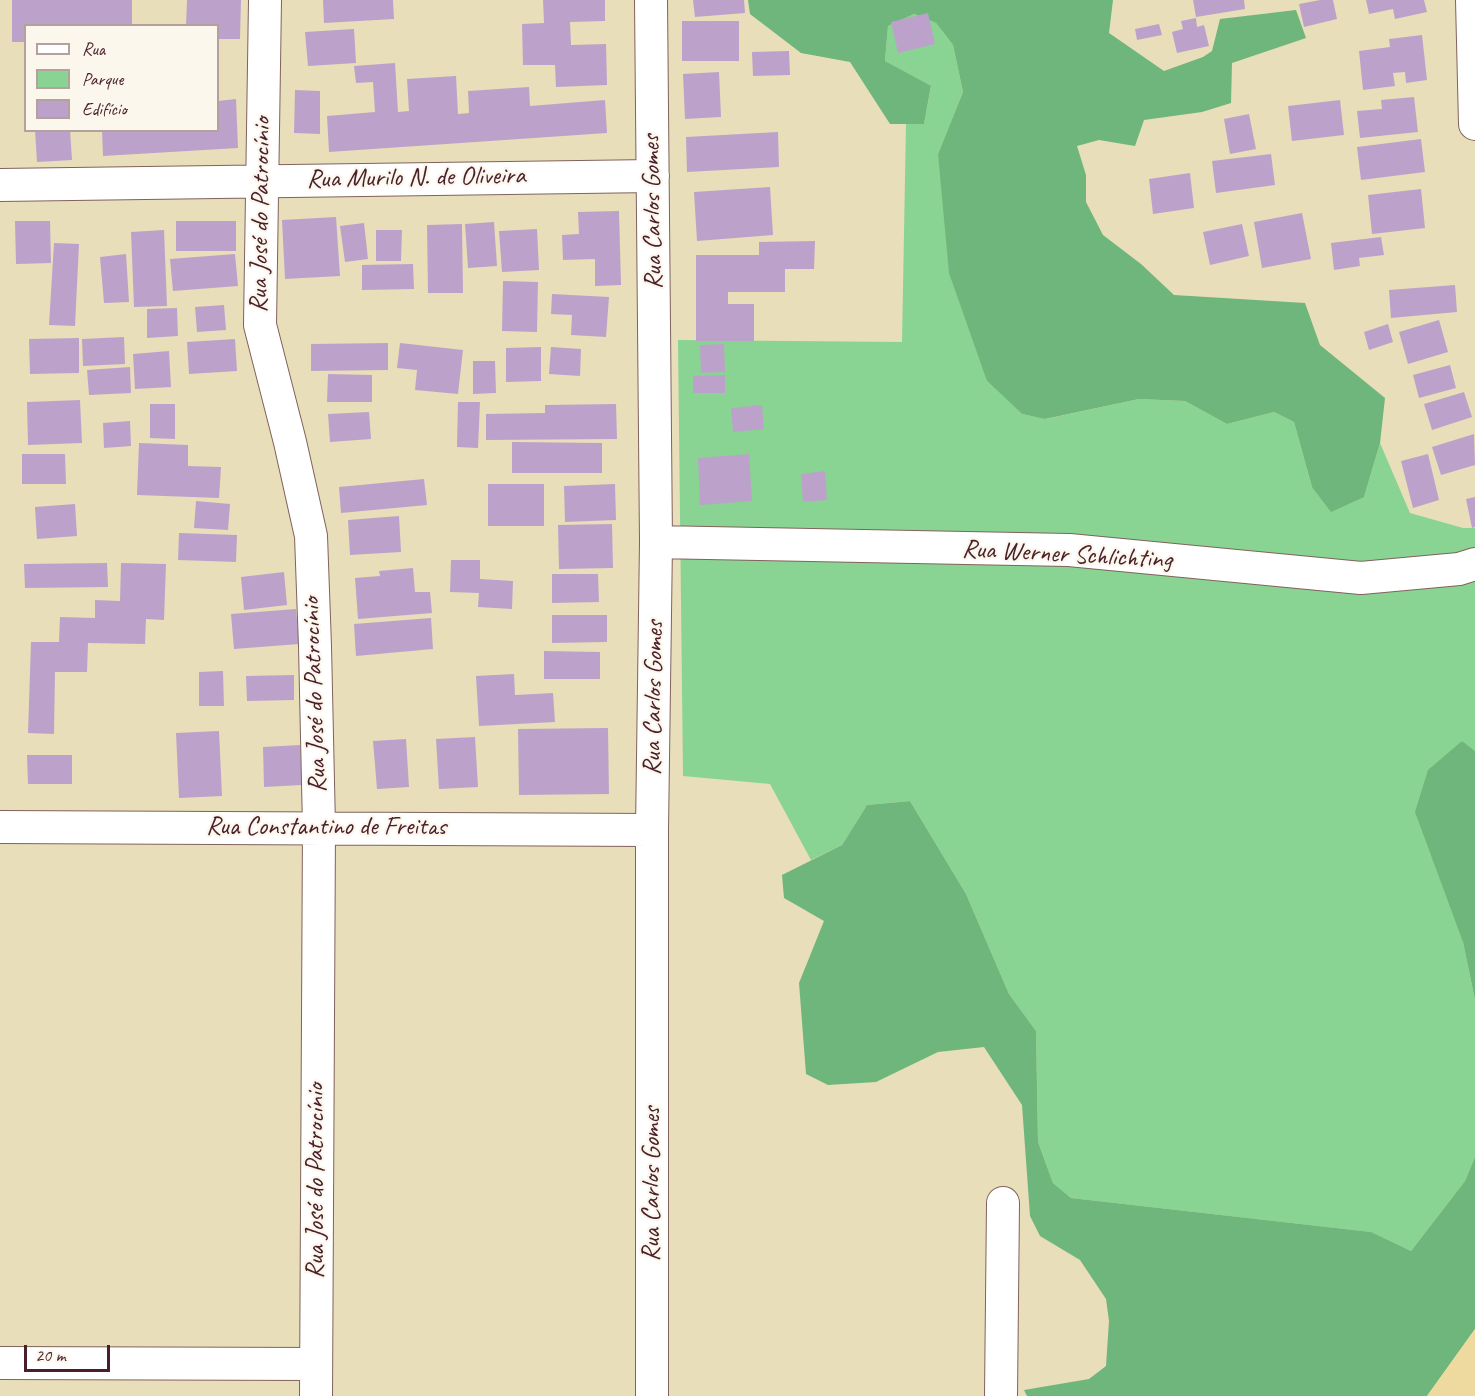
<!DOCTYPE html>
<html>
<head>
<meta charset="utf-8">
<style>
	body { margin:0 }
	#map { position:relative; width:1475px; height:1396px; overflow:hidden; background:#e8deb9; font-family:Caveat,sans-serif }
	canvas { display:block }
	.legend { position:absolute; left:24px; top:24px; width:195px; height:108px; box-sizing:border-box; background:#fbf7ec; border:2px solid #b4a19f; margin:0; padding:8px 10px; list-style:none; font-size:18px; color:#4a1f2b }
	.legend li { display:flex; align-items:center; gap:12px; height:30px }
	.legend b { width:30px; border:2px solid #b4a19f }
	.scale { position:absolute; left:24px; top:1345px; width:86px; height:27px; box-sizing:border-box; border:3px solid #4a1f2b; border-top:0; padding-left:8px; font-size:18px; line-height:21px; white-space:nowrap; color:#4a1f2b; -webkit-text-stroke:4px #fbf7ec; paint-order:stroke }
</style>
</head>
<body>
<div id="map">
<canvas width="1475" height="1396"></canvas>
<ul class="legend">
<li><b style="height:8px;background:#fff"></b>Rua</li>
<li><b style="height:16px;background:#89d492"></b>Parque</li>
<li><b style="height:16px;background:#bca2ca"></b>Edifício</li>
</ul>
<div class="scale">20 m</div>
</div>
<script>
const ctx = document.querySelector('canvas').getContext('2d');
ctx.lineJoin = 'round';
function fill(path, color) { ctx.fillStyle = color; ctx.fill(path, 'evenodd'); }
const shape = rows => new Path2D(rows.map(r => 'M' + r).join(''));
function stroke(path, color, width, dash) { ctx.strokeStyle = color; ctx.lineWidth = width; ctx.lineCap = dash ? 'butt' : 'round'; ctx.setLineDash(dash || []); ctx.stroke(path); }
function drawText(font, color, halo, rows, align = 'center') {
  ctx.font = font + ' Caveat,sans-serif'; ctx.lineWidth = 4.5; ctx.setLineDash([]); ctx.textBaseline = 'middle'; ctx.strokeStyle = halo; ctx.fillStyle = color; for (const [text, x, y, turn = 0] of rows) {
    ctx.save(); ctx.translate(x, y); ctx.rotate((+turn || 0) * Math.PI / 180); ctx.textAlign = isNaN(turn) ? turn : align; if (halo) ctx.strokeText(text, 0, 0); ctx.fillText(text, 0, 0); ctx.restore();
  }
}
fill(shape([
	[914,14,936,23,953,45,963,92,938,154,987,381,1022,414,1046,419,1139,399,1185,401,1227,424,1274,412,1294,422,1312,487,1364,497,1380,443,1410,513,1463,528,1475,528,1475,751,1461,741,1463,942,1475,1000,1475,1157,1465,1181,1411,1251,1370,1232,1071,1198,1053,1183,1038,1142,1036,1031,1009,994,966,894,910,801,867,805,842,845,811,860,770,784,683,776,678,340,902,342,906,124,924,124,931,87,885,61,888,26]
]), '#89d492');
fill(shape([
	[748,0,1113,0,1109,33,1164,71,1203,57,1212,51,1220,19,1296,10,1306,38,1232,63,1231,103,1202,112,1144,120,1135,146,1099,140,1077,146,1086,175,1086,202,1103,235,1141,264,1174,295,1305,303,1320,345,1385,398,1380,443,1364,497,1331,512,1312,487,1294,422,1274,412,1227,424,1185,401,1139,399,1045,419,1022,414,987,381,949,273,938,154,963,92,953,45,936,23,914,14,888,26,885,61,931,86,924,124,890,124,850,62,801,53,750,14],
	[1462,741,1475,751,1475,1000,1463,942,1415,812,1428,770],
	[910,801,966,894,1009,994,1036,1031,1038,1142,1053,1183,1071,1198,1371,1232,1411,1251,1465,1181,1475,1157,1475,1329,1427,1396,1027,1396,1024,1390,1089,1379,1106,1366,1109,1321,1106,1299,1080,1260,1040,1236,1030,1216,1022,1105,984,1047,938,1052,876,1082,828,1085,806,1074,799,983,824,921,784,898,782,875,842,845,867,805]
]), '#6eb67c');
fill(shape([
	[1475,1329,1475,1396,1427,1396]
]), '#eeda9e');
fill(shape([
	[12,0,132,0,132,26,26,26,26,42,12,42],
	[187,0,241,0,240,39,218,39,218,26,186,26],
	[323,0,393,0,394,19,324,23],
	[543,0,605,0,605,21,570,22,571,45,606,44,607,85,556,87,555,65,523,65,522,24,544,23],
	[693,0,744,0,745,13,695,17],
	[1193,0,1244,0,1245,9,1196,17],
	[1320,0,1333,0,1337,19,1304,27,1299,4],
	[1366,0,1424,0,1427,12,1395,19,1393,9,1369,14],
	[928,13,935,44,898,53,891,22],
	[1196,18,1197,27,1204,25,1209,46,1177,53,1172,32,1183,29,1181,21],
	[682,21,739,21,739,61,682,61],
	[1159,24,1162,35,1137,40,1135,29],
	[354,29,356,63,308,66,305,32],
	[1422,35,1427,80,1406,83,1405,72,1393,73,1395,86,1363,90,1359,51,1390,47,1389,39],
	[789,51,790,75,753,76,752,52],
	[395,63,398,112,409,111,407,79,456,76,458,114,469,113,468,91,529,87,530,106,605,100,607,133,329,152,327,116,375,112,373,82,356,83,354,66],
	[719,72,721,117,685,119,683,74],
	[295,90,320,91,320,134,294,133],
	[1414,97,1418,132,1360,138,1357,111,1382,109,1381,100],
	[236,99,238,148,103,156,102,130,218,130,218,101],
	[1340,100,1344,135,1292,141,1288,106],
	[1249,114,1256,149,1230,154,1224,119],
	[35,130,70,130,72,160,37,162],
	[778,132,779,167,687,172,686,137],
	[1421,139,1425,172,1361,180,1357,147],
	[1271,154,1275,185,1216,193,1212,161],
	[1190,173,1194,208,1153,214,1149,179],
	[770,187,773,235,697,241,694,192],
	[1421,189,1425,228,1372,234,1368,195],
	[619,211,621,285,595,286,595,259,563,260,562,235,579,234,578,212],
	[1302,213,1311,259,1262,268,1254,222],
	[336,217,340,276,285,279,282,220],
	[15,221,50,221,51,263,16,264],
	[176,221,236,221,236,251,176,251],
	[494,222,497,266,468,268,465,224],
	[364,223,368,259,345,262,340,226],
	[462,224,463,293,428,293,427,225],
	[1242,224,1249,256,1210,265,1203,232],
	[537,229,539,270,502,272,499,231],
	[164,230,167,306,134,307,131,232],
	[376,230,402,230,401,261,376,261],
	[1381,237,1384,255,1359,258,1360,266,1334,270,1331,243],
	[815,241,814,269,785,269,785,292,728,292,728,304,754,304,754,341,696,341,696,255,759,255,759,242],
	[54,243,79,244,75,326,49,325],
	[126,254,129,302,104,303,100,257],
	[235,254,238,286,173,291,170,259],
	[413,264,414,289,362,290,362,265],
	[503,281,538,282,537,332,502,331],
	[1455,285,1457,312,1391,318,1389,290],
	[552,294,609,297,606,337,571,335,572,315,551,314],
	[224,305,226,330,197,332,195,307],
	[177,308,178,336,147,338,147,309],
	[1439,320,1448,352,1408,364,1399,332],
	[1388,324,1393,342,1369,350,1364,332],
	[124,337,125,364,83,366,82,339],
	[79,338,79,373,30,374,29,339],
	[235,339,237,371,189,374,187,342],
	[388,343,388,370,311,371,311,344],
	[400,343,463,350,458,394,415,390,417,370,397,368],
	[724,344,725,372,701,373,700,345],
	[541,347,541,381,506,382,506,348],
	[551,347,581,349,580,376,549,374],
	[169,351,171,387,135,389,133,354],
	[473,361,495,361,496,393,473,394],
	[1450,365,1456,388,1419,398,1413,375],
	[130,367,131,393,89,395,87,370],
	[328,374,372,375,372,402,327,402],
	[725,375,725,393,693,393,693,376],
	[1464,392,1472,417,1432,430,1424,404],
	[80,400,82,443,28,445,27,402],
	[458,402,480,402,478,448,457,447],
	[150,404,175,404,175,439,150,438],
	[616,404,617,439,486,440,486,414,545,413,545,405],
	[762,405,764,429,733,432,731,408],
	[369,412,371,439,330,442,328,414],
	[130,421,131,446,104,448,103,423],
	[1474,434,1475,465,1441,475,1432,447],
	[512,442,602,443,602,473,512,473],
	[139,443,188,445,188,466,221,467,219,498,137,495],
	[22,454,65,454,66,484,22,484],
	[749,454,752,501,700,505,698,458],
	[1428,454,1439,500,1413,508,1401,461],
	[825,471,827,500,803,502,801,474],
	[424,479,427,505,341,513,339,487],
	[488,484,544,484,544,526,488,526],
	[615,484,616,520,565,522,564,486],
	[1475,497,1475,527,1472,528,1466,499],
	[196,501,230,504,228,530,194,528],
	[75,504,77,536,37,539,35,507],
	[399,516,401,552,350,555,348,520],
	[612,524,613,568,559,569,558,525],
	[179,533,237,535,236,562,178,560],
	[451,560,480,560,480,579,513,581,512,609,478,607,479,593,450,592],
	[107,563,108,587,25,588,24,564],
	[121,563,166,564,164,620,146,619,145,644,88,643,87,672,55,672,54,734,28,733,31,642,59,642,60,617,95,618,95,600,120,601],
	[413,568,415,592,430,592,432,613,358,619,355,578,380,576,379,571],
	[284,572,287,605,244,610,241,577],
	[552,574,598,574,599,602,552,603],
	[296,609,299,644,234,649,231,614],
	[552,615,607,615,607,642,552,643],
	[431,618,433,649,356,656,354,624],
	[544,651,600,652,600,679,544,679],
	[223,671,224,706,199,706,199,672],
	[514,674,515,695,553,693,555,722,479,726,476,676],
	[294,675,294,700,247,701,246,676],
	[608,728,609,794,519,795,518,729],
	[219,731,222,796,179,798,176,733],
	[475,737,478,787,439,789,436,739],
	[406,739,409,787,377,789,373,741],
	[300,745,302,785,264,787,263,747],
	[27,755,72,755,72,784,28,784]
]), '#bca2ca');
const minor = shape([
	[265,0,260,325,290,442,311,536,315,646,319,827,316,1396],
	[651,0,656,542,652,830,652,1396],
	[1472,0,1475,124],
	[0,185,653,176],
	[656,542,1069,550,1361,578,1459,569,1475,564],
	[0,827,652,830],
	[0,1363,315,1364],
	[1001,1396,1003,1203]
]);
stroke(minor, '#81625d', 34);
stroke(minor, '#fff', 32);
drawText('26px', '#4a1f2b', '#fbf7ec', [
	["Rua Murilo N. de Oliveira",416,178,-1],
	["Rua Carlos Gomes",653,212,-91],
	["Rua José do Patrocínio",261,215,-89],
	["Rua Werner Schlichting",1067,555,3],
	["Rua José do Patrocínio",315,695,-92],
	["Rua Carlos Gomes",654,698,-89],
	["Rua Constantino de Freitas",326,827],
	["Rua José do Patrocínio",316,1181,-90],
	["Rua Carlos Gomes",652,1184,-90]
]);
</script>
</body>
</html>
